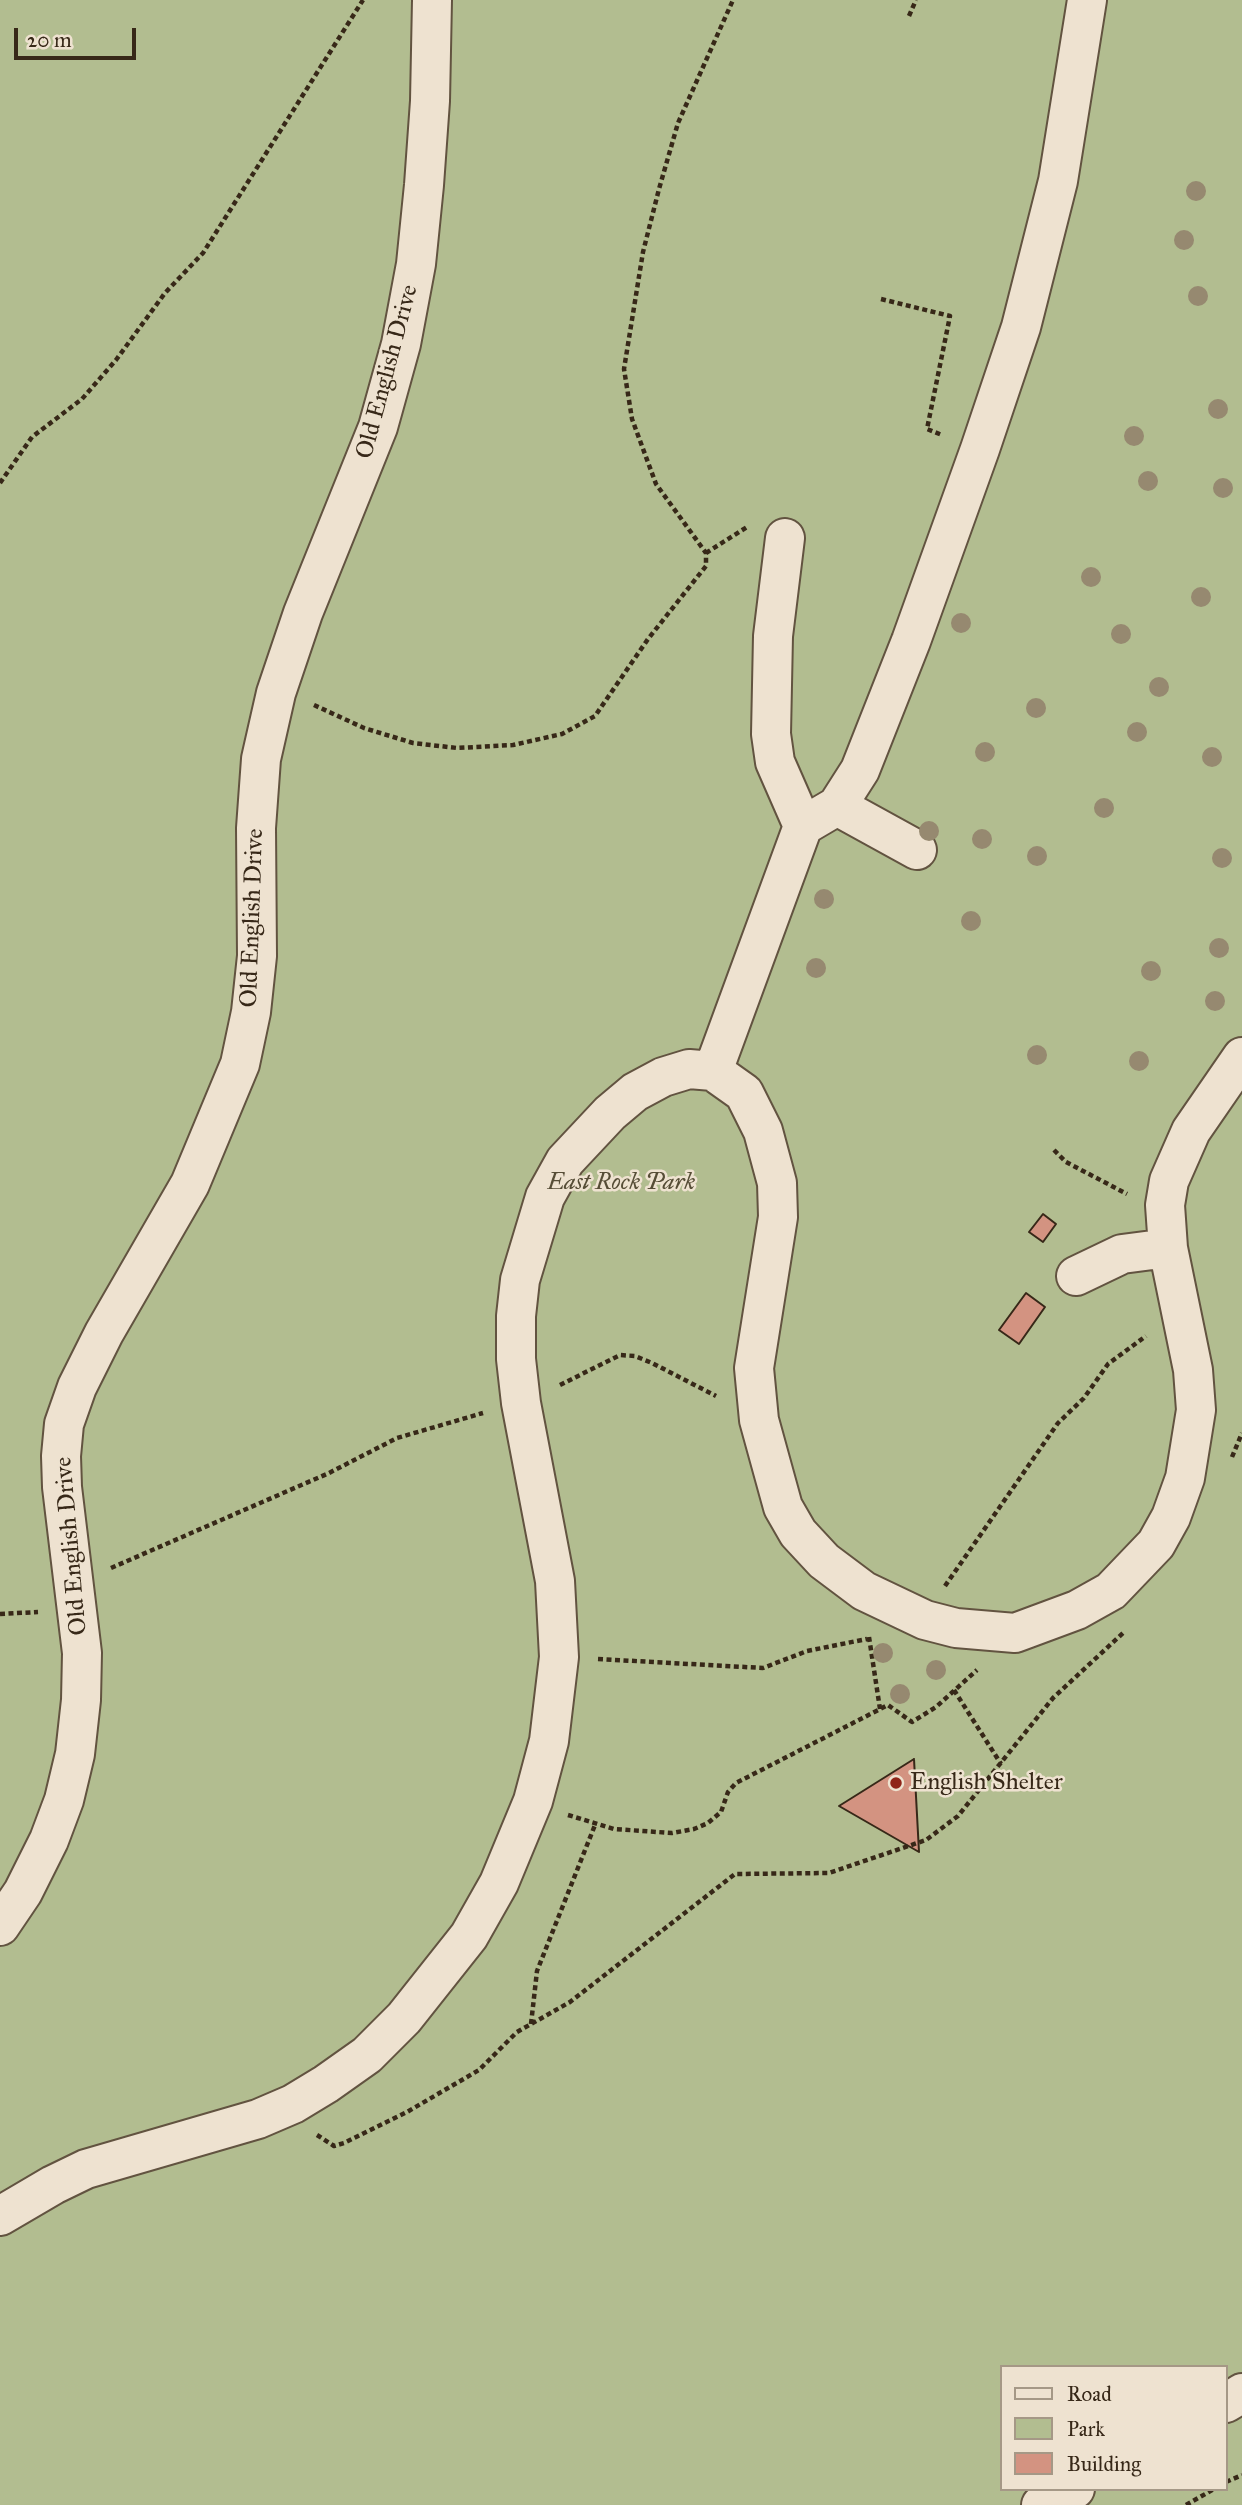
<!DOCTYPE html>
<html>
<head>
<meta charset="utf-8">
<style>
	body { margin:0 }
	#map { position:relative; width:1242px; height:2505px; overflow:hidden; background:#e5d3b6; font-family:"IM FELL Great Primer",serif }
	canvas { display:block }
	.legend { position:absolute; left:1000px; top:2365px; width:228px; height:126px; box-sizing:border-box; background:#eee2d0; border:2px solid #a59886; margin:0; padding:9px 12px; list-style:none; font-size:21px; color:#372818 }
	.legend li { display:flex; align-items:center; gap:14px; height:35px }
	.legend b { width:35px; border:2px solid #a59886 }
	.scale { position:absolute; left:14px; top:28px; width:122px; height:32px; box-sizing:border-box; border:4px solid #372818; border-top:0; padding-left:9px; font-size:21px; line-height:24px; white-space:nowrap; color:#372818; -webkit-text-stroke:5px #eee2d0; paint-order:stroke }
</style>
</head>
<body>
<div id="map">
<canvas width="1242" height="2505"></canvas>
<ul class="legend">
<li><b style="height:9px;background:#eee2d0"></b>Road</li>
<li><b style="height:19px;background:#b2bd90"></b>Park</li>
<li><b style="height:19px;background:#d39381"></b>Building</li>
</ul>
<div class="scale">20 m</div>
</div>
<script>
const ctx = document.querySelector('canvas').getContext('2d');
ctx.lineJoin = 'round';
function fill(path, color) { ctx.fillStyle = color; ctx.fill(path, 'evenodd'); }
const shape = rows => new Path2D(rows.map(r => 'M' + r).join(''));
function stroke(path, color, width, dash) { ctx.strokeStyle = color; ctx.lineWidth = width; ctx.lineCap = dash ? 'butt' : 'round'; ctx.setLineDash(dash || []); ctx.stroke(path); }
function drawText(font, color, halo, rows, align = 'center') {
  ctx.font = font + ' "IM FELL Great Primer",serif'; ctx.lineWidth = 5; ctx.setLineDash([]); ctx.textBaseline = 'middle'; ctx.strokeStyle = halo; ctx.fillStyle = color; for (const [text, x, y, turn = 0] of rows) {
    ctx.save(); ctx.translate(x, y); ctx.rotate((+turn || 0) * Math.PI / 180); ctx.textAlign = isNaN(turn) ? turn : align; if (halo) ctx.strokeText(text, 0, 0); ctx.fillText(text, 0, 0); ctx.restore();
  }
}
fill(shape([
	[0,0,1242,0,1242,2505,0,2505],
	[1002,2367,1226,2367,1226,2489,1002,2489]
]), '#b2bd90');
const building = shape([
	[1043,1214,1056,1224,1043,1242,1029,1232,1043,1214],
	[1026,1293,1045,1307,1019,1344,999,1330,1026,1293],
	[914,1759,919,1852,839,1806,914,1759]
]);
fill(building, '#d39381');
stroke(building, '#372818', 2);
const minor = shape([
	[785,538,773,636,771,734,775,762,803,826],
	[837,806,917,850],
	[713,1071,803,826,837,806,860,770,911,641,980,449,1021,327,1058,181,1087,0],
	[1076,1276,1122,1254,1168,1248],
	[0,1926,23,1892,49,1840,64,1800,75,1754,81,1700,82,1653,62,1487,61,1456,64,1424,77,1387,104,1333,190,1184,240,1064,251,1012,257,956,256,828,261,759,276,693,303,613,378,427,401,344,416,264,424,185,430,101,432,0],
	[0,2216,53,2185,86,2169,258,2119,293,2104,326,2084,367,2055,404,2018,469,1936,499,1883,533,1801,549,1741,559,1657,555,1581,521,1403,516,1359,516,1316,520,1280,545,1197,565,1161,610,1113,635,1092,663,1077,689,1069,713,1071,744,1093,763,1131,777,1183,778,1217,754,1368,759,1420,783,1507,798,1533,824,1561,864,1591,925,1620,956,1628,1015,1633,1077,1610,1111,1591,1156,1544,1171,1517,1185,1478,1196,1410,1193,1370,1168,1248,1165,1205,1169,1181,1191,1131,1242,1057],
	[1226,2403,1242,2393],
	[1041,2505,1075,2489]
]);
stroke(minor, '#625340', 42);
stroke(shape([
	[909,16,916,0],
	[881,299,950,316,927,429,942,435],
	[0,483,32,437,82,399,116,360,165,293,203,253,363,0],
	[706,553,747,527],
	[314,705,364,728,413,743,457,748,513,745,562,734,595,716,648,639,706,566,706,553,656,484,632,419,624,369,643,252,659,189,678,123,733,0],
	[1054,1150,1066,1162,1127,1194],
	[560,1385,620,1355,635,1356,652,1363,716,1396],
	[1232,1457,1242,1433],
	[111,1568,329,1473,397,1438,483,1413],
	[945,1586,1058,1423,1084,1398,1108,1364,1146,1336],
	[0,1614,38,1612],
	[869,1637,880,1709],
	[598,1659,763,1668,807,1651,867,1639],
	[954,1690,1001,1764],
	[568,1815,614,1829,672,1833,694,1829,708,1823,721,1812,728,1792,736,1783,888,1705,912,1722,936,1707,977,1670],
	[531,2024,537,1971,595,1825],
	[317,2135,334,2146,344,2143,407,2112,479,2070,517,2032,570,2002,735,1874,829,1873,926,1840,958,1816,1053,1698,1123,1633],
	[1226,2482,1242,2475],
	[1186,2505,1214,2489]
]), '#372818', 4.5, [5, 3.5]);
stroke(minor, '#eee2d0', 38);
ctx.fillStyle = '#968970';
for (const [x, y] of [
	[1196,191],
	[1184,240],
	[1198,296],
	[1218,409],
	[1134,436],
	[1148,481],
	[1223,488],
	[1091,577],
	[1201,597],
	[961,623],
	[1121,634],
	[1159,687],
	[1036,708],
	[1137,732],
	[985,752],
	[1212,757],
	[1104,808],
	[929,831],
	[982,839],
	[1037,856],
	[1222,858],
	[824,899],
	[971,921],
	[1219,948],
	[816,968],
	[1151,971],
	[1215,1001],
	[1037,1055],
	[1139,1061],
	[883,1653],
	[936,1670],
	[900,1694]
]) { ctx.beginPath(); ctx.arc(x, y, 10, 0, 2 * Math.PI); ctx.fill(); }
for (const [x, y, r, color] of [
	[896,1783,7,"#8f2418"]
]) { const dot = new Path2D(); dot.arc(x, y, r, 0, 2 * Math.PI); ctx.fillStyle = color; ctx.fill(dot); stroke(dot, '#eee2d0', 2.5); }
drawText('24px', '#372818', '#eee2d0', [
	["Old English Drive",388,372,-75],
	["Old English Drive",253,918,-88],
	["Old English Drive",72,1546,-95]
]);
drawText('italic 24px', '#564d36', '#eee2d0', [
	["East Rock Park",621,1183]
]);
drawText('24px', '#372818', '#eee2d0', [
	["English Shelter",910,1783]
], 'left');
</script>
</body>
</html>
